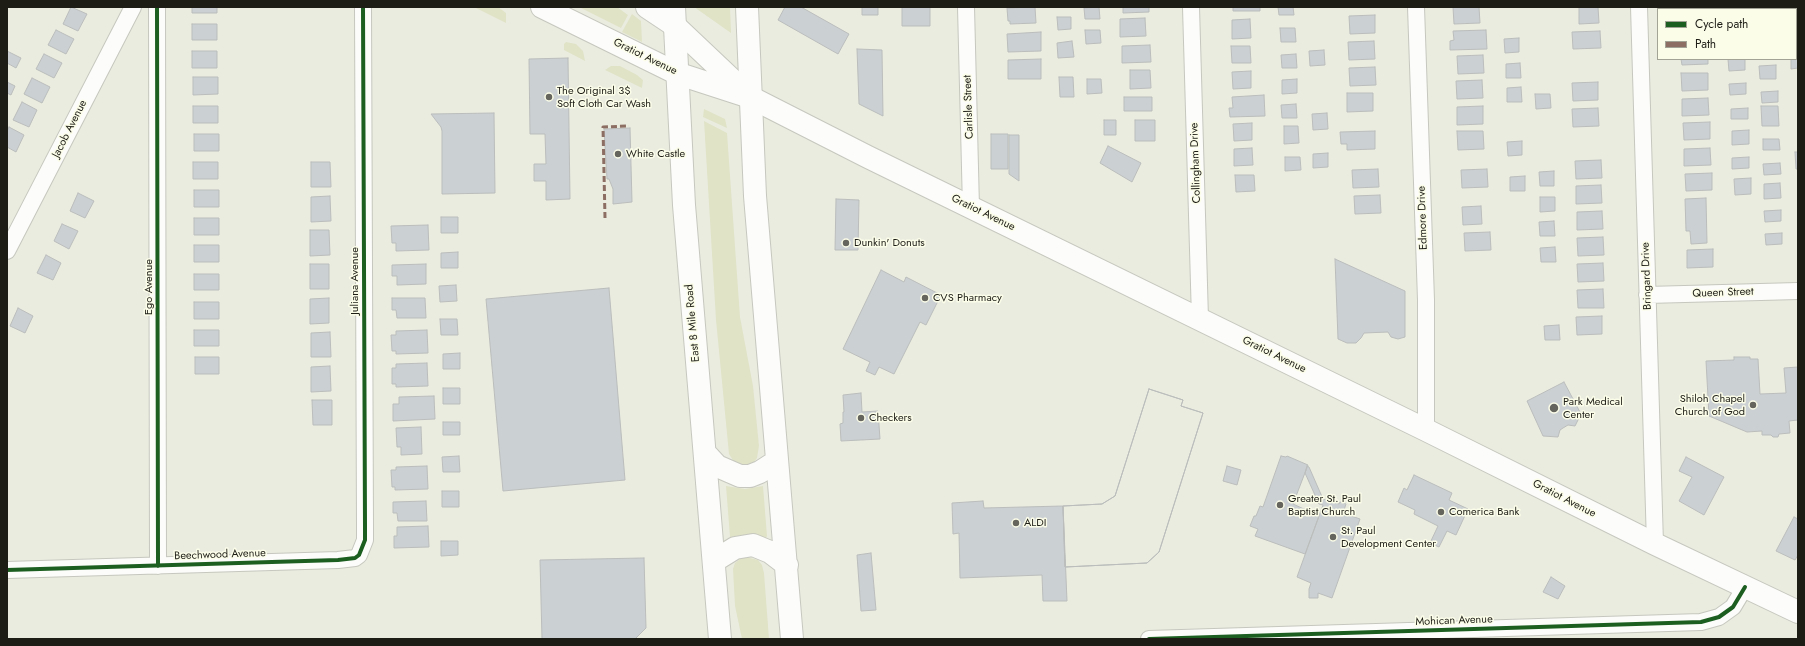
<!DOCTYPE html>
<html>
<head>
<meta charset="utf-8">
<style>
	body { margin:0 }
	#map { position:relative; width:1805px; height:646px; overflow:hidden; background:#eaece0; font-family:Jost,sans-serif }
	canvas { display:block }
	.frame { position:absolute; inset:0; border:8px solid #1d1d16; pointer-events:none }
	.legend { position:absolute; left:1657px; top:8px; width:140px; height:52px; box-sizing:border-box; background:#fcfde9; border:1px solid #a3a395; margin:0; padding:5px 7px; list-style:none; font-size:12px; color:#1d1d16 }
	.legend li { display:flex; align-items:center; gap:8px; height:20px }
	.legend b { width:20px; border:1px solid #a3a395 }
</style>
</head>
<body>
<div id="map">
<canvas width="1805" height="646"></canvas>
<div class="frame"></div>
<ul class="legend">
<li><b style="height:5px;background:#1b5e20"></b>Cycle path</li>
<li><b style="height:5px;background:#8d6e63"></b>Path</li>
</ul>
</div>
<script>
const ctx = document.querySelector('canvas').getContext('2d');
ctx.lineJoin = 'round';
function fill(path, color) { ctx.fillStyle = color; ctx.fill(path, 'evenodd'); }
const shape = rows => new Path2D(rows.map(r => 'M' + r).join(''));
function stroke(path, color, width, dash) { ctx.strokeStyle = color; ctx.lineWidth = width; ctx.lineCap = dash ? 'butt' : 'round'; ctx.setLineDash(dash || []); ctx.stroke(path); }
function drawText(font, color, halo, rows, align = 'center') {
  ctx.font = font + ' Jost,sans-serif'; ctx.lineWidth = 3; ctx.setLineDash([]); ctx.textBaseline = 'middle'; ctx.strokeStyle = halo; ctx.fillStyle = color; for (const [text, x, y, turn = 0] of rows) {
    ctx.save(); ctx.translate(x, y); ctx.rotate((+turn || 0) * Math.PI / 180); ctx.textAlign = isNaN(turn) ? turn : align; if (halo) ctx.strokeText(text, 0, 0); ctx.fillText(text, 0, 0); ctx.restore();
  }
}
fill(shape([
	[474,7,498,7,506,13,506,23],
	[579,7,617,7,628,15,621,28],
	[694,7,730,7,731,33],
	[632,14,641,21,642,42,622,32],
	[566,42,576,44,583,51,585,61,564,50,564,44],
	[611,66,620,66,637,75,643,80,642,88,605,70],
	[704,109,725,119,727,128,703,117],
	[704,121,727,133,740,317,753,386,759,446,757,458,754,462,746,465,734,462,729,454,716,320],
	[726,486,745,489,763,486,767,536,766,538,752,534,730,537],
	[746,557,758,560,762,565,764,573,769,639,742,639,735,606,733,569,735,563,740,559]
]), '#e0e3c6');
const building = shape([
	[71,7,87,14,78,31,63,24,71,7],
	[192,7,217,7,217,13,192,13,192,7],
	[785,7,801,7,849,34,838,54,778,20,785,7],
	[862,7,878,7,878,15,862,15,862,7],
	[902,7,930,7,930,26,902,26,902,7],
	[1035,7,1036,23,1010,24,1010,21,1008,21,1007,8,1035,7],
	[1099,7,1100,19,1085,19,1084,8,1099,7],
	[1123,7,1149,7,1149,12,1123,13,1123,7],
	[1233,7,1260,7,1260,11,1233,11,1233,7],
	[1278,7,1293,7,1294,15,1279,15,1278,7],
	[1453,7,1479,7,1480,23,1454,24,1453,7],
	[1579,7,1598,7,1599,23,1579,24,1579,7],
	[1679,7,1706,7,1706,9,1680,9,1679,7],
	[1375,15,1375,33,1350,34,1349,16,1375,15],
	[1057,17,1071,17,1071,29,1058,30,1057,17],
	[1145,18,1146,36,1120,37,1120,19,1145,18],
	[1250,19,1251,38,1232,39,1232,20,1250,19],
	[192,24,217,24,217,40,192,40,192,24],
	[1280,28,1295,28,1296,42,1281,42,1280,28],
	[56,30,74,39,66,54,48,45,56,30],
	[1085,30,1100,30,1101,43,1086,44,1085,30],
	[1486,30,1487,49,1450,50,1450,41,1454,40,1453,31,1486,30],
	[1600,31,1601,48,1573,49,1572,32,1600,31],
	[1041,32,1041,51,1008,52,1007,34,1041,32],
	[1519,38,1519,52,1505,53,1504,39,1519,38],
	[1072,41,1074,57,1058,58,1057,43,1072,41],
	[1374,41,1375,59,1349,60,1348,42,1374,41],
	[1150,45,1151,62,1122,63,1122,46,1150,45],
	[1231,46,1250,46,1251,63,1232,63,1231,46],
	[857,49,882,50,883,116,859,104,857,49],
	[1324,50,1325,65,1310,66,1309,51,1324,50],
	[7,51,21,58,16,68,7,63,7,51],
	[192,51,217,51,217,68,192,68,192,51],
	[1796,51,1798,51,1798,68,1791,69,1791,59,1796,59,1796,51],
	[44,54,62,63,54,78,36,69,44,54],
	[1296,54,1297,68,1282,68,1281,55,1296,54],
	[1483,55,1484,73,1458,74,1457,56,1483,55],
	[568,58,570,199,546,200,546,181,534,181,534,164,546,164,545,134,530,134,529,59,568,58],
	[1041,59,1041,79,1008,79,1008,60,1041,59],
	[1681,59,1708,59,1708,64,1682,65,1681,59],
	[1728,59,1745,59,1745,70,1729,71,1728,59],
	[1520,63,1521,78,1506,78,1506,64,1520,63],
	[1776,65,1776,79,1760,79,1759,66,1776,65],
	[1375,67,1376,85,1350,86,1349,68,1375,67],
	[1130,70,1150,70,1151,88,1130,89,1130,70],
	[1251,71,1251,88,1233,89,1232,72,1251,71],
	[1681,73,1708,73,1708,90,1682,91,1681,73],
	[193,77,218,77,218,94,193,95,193,77],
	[1059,77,1073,77,1074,97,1060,97,1059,77],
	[32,78,50,87,42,103,24,94,32,78],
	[1087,79,1101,79,1102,93,1087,94,1087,79],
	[1297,79,1297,93,1282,94,1282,80,1297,79],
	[1482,80,1483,98,1457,99,1456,81,1482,80],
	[7,82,15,86,11,95,7,93,7,82],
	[1598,82,1598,100,1573,101,1572,83,1598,82],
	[1746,83,1746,94,1730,95,1729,84,1746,83],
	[1521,87,1522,102,1507,102,1507,88,1521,87],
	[1778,91,1778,102,1762,103,1761,92,1778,91],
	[1347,93,1373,93,1373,111,1347,112,1347,93],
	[1535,94,1550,94,1551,108,1536,109,1535,94],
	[1264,95,1265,116,1230,117,1229,108,1233,108,1232,97,1264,95],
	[1124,97,1152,97,1152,111,1124,111,1124,97],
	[1708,98,1709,115,1682,116,1682,99,1708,98],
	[22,102,37,110,29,127,13,120,22,102],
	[1296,104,1297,118,1282,118,1281,105,1296,104],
	[193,106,218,106,218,123,193,123,193,106],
	[1483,106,1483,124,1457,125,1457,107,1483,106],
	[1761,106,1778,106,1779,126,1762,126,1761,106],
	[1598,108,1599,126,1573,127,1572,109,1598,108],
	[1748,108,1748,119,1731,119,1731,109,1748,108],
	[494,113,495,193,442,194,442,131,441,127,431,114,494,113],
	[1327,113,1328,129,1313,130,1312,114,1327,113],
	[1104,120,1116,120,1116,135,1104,135,1104,120],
	[1135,120,1155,120,1155,141,1135,141,1135,120],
	[1710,122,1710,139,1684,140,1683,123,1710,122],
	[1252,123,1252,140,1234,141,1233,124,1252,123],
	[1284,126,1298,126,1299,143,1284,144,1284,126],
	[9,127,24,135,16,152,7,147,7,131,9,127],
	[630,128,632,202,613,204,613,189,609,179,607,179,604,129,630,128],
	[1749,130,1749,144,1732,145,1732,131,1749,130],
	[1375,131,1375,149,1347,150,1347,144,1341,144,1340,132,1375,131],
	[1457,131,1483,131,1484,149,1458,150,1457,131],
	[194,134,219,134,219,151,194,151,194,134],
	[991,134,1008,134,1008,169,991,169,991,134],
	[1009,135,1019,135,1019,181,1009,174,1009,135],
	[1763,139,1779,139,1780,150,1763,150,1763,139],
	[1522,141,1522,155,1508,156,1507,142,1522,141],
	[1108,146,1141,163,1132,182,1100,163,1108,146],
	[1252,148,1253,165,1234,166,1234,149,1252,148],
	[1710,148,1711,165,1684,166,1684,149,1710,148],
	[1795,152,1798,152,1798,169,1796,169,1795,152],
	[1328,153,1328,167,1313,168,1313,154,1328,153],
	[1285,157,1300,157,1301,170,1285,171,1285,157],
	[1749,157,1749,168,1732,169,1732,158,1749,157],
	[1601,160,1602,178,1576,179,1575,161,1601,160],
	[193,162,218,162,218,179,193,179,193,162],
	[311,162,330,162,331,187,311,187,311,162],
	[1780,163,1781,174,1764,175,1763,164,1780,163],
	[1378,169,1379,187,1353,188,1352,170,1378,169],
	[1487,169,1488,187,1462,188,1461,170,1487,169],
	[1554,171,1554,186,1540,186,1539,172,1554,171],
	[1712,173,1712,190,1686,191,1685,174,1712,173],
	[1235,175,1254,175,1255,191,1236,192,1235,175],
	[1525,176,1525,191,1510,191,1510,177,1525,176],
	[1751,178,1751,194,1735,195,1734,179,1751,178],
	[1780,183,1781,198,1764,199,1764,184,1780,183],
	[1601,185,1602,203,1576,204,1576,186,1601,185],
	[194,190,219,190,219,207,194,207,194,190],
	[78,193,94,201,85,218,70,211,78,193],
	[1380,195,1381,213,1355,214,1354,196,1380,195],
	[330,196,331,221,311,222,311,197,330,196],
	[1540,197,1555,197,1555,211,1540,212,1540,197],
	[1706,198,1707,243,1691,244,1690,231,1686,231,1685,199,1706,198],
	[836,199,859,200,858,250,835,250,836,199],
	[1481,206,1482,224,1463,225,1462,207,1481,206],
	[1781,210,1781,221,1765,222,1764,211,1781,210],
	[1602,211,1603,229,1577,230,1577,212,1602,211],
	[441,217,458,217,458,233,441,233,441,217],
	[194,218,219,218,219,235,194,235,194,218],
	[1554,221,1555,236,1540,236,1539,222,1554,221],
	[62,224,78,231,69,249,54,241,62,224],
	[428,225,429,250,396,251,396,243,392,243,391,226,428,225],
	[310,230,329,230,330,255,310,256,310,230],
	[1490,232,1491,250,1465,251,1464,233,1490,232],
	[1782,233,1782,244,1766,245,1765,234,1782,233],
	[1603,237,1604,255,1578,256,1577,238,1603,237],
	[194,245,219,245,219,262,194,262,194,245],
	[1555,247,1556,262,1541,262,1540,248,1555,247],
	[1713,249,1713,267,1687,268,1687,250,1713,249],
	[458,252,458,268,441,268,441,253,458,252],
	[46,255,61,263,53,280,37,273,46,255],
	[1335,259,1405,291,1405,337,1398,339,1391,337,1388,332,1364,333,1361,338,1356,343,1347,343,1338,339,1335,259],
	[1603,263,1604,281,1578,282,1577,264,1603,263],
	[310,264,329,264,329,289,310,289,310,264],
	[426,264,426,284,397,285,397,276,392,276,392,265,426,264],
	[881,270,904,282,906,277,941,295,926,325,920,322,894,374,879,367,875,375,866,371,870,362,843,349,881,270],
	[194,274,219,274,219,290,194,290,194,274],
	[456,285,457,301,440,302,439,286,456,285],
	[609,288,625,480,503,491,486,299,609,288],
	[1603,289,1604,308,1578,308,1577,290,1603,289],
	[329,298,329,323,310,324,310,299,329,298],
	[392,298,425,298,426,318,397,318,396,310,392,310,392,298],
	[194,302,219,302,219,319,194,319,194,302],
	[18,308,33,316,25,333,10,326,18,308],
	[1602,316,1602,334,1577,335,1576,317,1602,316],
	[440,319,457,319,458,335,441,335,440,319],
	[1559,325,1560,340,1545,340,1544,326,1559,325],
	[194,330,219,330,219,346,194,346,194,330],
	[427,330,428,353,396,354,396,351,392,351,391,335,396,335,396,331,427,330],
	[330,332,331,357,311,357,311,333,330,332],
	[460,353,460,369,443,369,443,354,460,353],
	[195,357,219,357,219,374,195,374,195,357],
	[1734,357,1750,357,1750,359,1758,359,1760,394,1786,393,1784,368,1798,367,1798,420,1789,421,1790,433,1779,434,1778,437,1773,437,1771,435,1762,435,1762,431,1747,432,1709,416,1706,361,1734,360,1734,357],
	[427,363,428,386,396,387,396,384,392,384,392,368,396,368,396,364,427,363],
	[330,366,331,391,311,392,311,367,330,366],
	[1564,382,1581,414,1575,426,1568,425,1563,428,1560,430,1558,437,1543,436,1527,401,1564,382],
	[443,388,460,388,460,404,443,404,443,388],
	[1149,389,1183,400,1181,406,1203,413,1159,552,1147,563,1065,567,1063,506,1102,504,1115,496,1149,389],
	[1149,389,1183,400,1181,406,1203,413,1159,552,1147,563,1065,567,1063,506,1102,504,1115,496,1149,389],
	[861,393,862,412,878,411,880,439,841,441,840,424,843,423,843,412,844,412,843,395,861,393],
	[434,396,435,419,393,421,393,404,399,404,399,397,434,396],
	[312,400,332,400,332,425,313,425,312,400],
	[443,422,460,422,460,435,443,435,443,422],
	[421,427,422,454,401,455,401,447,397,447,396,428,421,427],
	[459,456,460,472,443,472,442,457,459,456],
	[1281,456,1286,457,1287,456,1308,465,1293,504,1319,516,1305,554,1255,536,1258,529,1250,526,1254,516,1256,516,1260,506,1263,507,1281,456],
	[1686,457,1724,477,1704,515,1679,501,1692,477,1679,471,1686,457],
	[427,466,428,489,395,490,395,487,392,487,391,470,396,470,396,467,427,466],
	[1227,466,1241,470,1237,485,1223,481,1227,466],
	[1307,466,1309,467,1323,499,1339,504,1340,502,1346,504,1343,513,1360,519,1332,598,1318,593,1318,598,1309,598,1309,589,1311,583,1297,577,1323,505,1319,504,1305,473,1307,466],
	[1414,475,1452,493,1449,500,1468,509,1456,535,1447,531,1439,547,1430,543,1438,526,1414,514,1415,510,1398,502,1404,488,1407,490,1414,475],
	[442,491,459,491,459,507,442,507,442,491],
	[426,501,427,521,398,521,397,513,393,513,393,502,426,501],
	[983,501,984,508,1063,506,1067,601,1043,601,1042,575,960,578,959,533,953,534,952,503,983,501],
	[1794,517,1798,519,1798,555,1795,560,1776,551,1794,517],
	[428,526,429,547,394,548,394,536,397,536,397,527,428,526],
	[441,541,458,541,458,555,441,556,441,541],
	[871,553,876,610,861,611,857,555,871,553],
	[644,558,646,628,635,639,542,639,540,560,644,558],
	[1551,577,1565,586,1558,599,1543,592,1551,577]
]);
fill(building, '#cbd0d3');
stroke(building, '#babdbb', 1);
const street = shape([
	[157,7,158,566],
	[966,7,971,208],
	[1191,7,1200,319],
	[1416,7,1426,300,1426,430],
	[1639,7,1655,544],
	[7,251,133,7],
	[1647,295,1798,291],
	[7,570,338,560,355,558,359,555,365,540,365,526,363,7],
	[1149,639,1701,622,1719,617,1733,607,1745,587]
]);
const primary = shape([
	[542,7,676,73,750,97,868,157,1426,430,1655,544,1798,612],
	[647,7,674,25,747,94]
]);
const highway = shape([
	[674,7,684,205,720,639],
	[747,7,755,196,792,639],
	[705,453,717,466,740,476,750,476,760,472,777,461],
	[714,561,735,548,753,545,770,552,787,565]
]);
stroke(street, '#c6c7be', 18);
stroke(primary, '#c6c7be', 24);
stroke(highway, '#c6c7be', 24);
stroke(street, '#fcfcfa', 16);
stroke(primary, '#fcfcfa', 22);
stroke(highway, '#fcfcfa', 22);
stroke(shape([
	[605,218,603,127,629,126]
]), '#8d6e63', 3, [6, 3]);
stroke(shape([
	[157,7,158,566],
	[7,570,338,560,355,558,359,555,365,540,365,526,363,7],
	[1149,639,1701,622,1719,617,1733,607,1745,587]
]), '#1b5e20', 4);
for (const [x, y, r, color] of [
	[549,97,4,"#65655d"],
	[618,154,4,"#65655d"],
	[846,243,4,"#65655d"],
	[925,298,4,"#65655d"],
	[1753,405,4,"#65655d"],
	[1554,408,5,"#65655d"],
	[861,418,4,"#65655d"],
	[1280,505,4,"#65655d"],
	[1441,512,4,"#65655d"],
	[1016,523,4,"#65655d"],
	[1333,537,4,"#65655d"]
]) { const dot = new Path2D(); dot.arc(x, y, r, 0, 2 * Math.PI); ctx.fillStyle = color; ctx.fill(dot); stroke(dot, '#fcfde9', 1.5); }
drawText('11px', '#1d1d16', '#fcfde9', [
	["Gratiot Avenue",645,57,26],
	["Carlisle Street",969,107,-92],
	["Jacob Avenue",70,129,-63],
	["Collingham Drive",1196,163,-92],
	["Gratiot Avenue",983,213,26],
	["Edmore Drive",1423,218,-92],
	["Bringard Drive",1647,276,-92],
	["Juliana Avenue",355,281,-90],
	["Ego Avenue",149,287,-90],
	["Queen Street",1723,293,-2],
	["East 8 Mile Road",693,323,-95],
	["Gratiot Avenue",1274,355,26],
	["Gratiot Avenue",1564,499,27],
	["Beechwood Avenue",220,555,-2],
	["Mohican Avenue",1454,621,-2]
]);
drawText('11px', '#1d1d16', '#fcfde9', [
	["The Original 3$",557,91],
	["Soft Cloth Car Wash",557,104],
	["White Castle",626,154],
	["Dunkin' Donuts",854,243],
	["CVS Pharmacy",933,298],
	["Shiloh Chapel",1745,399,"right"],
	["Church of God",1745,412,"right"],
	["Park Medical",1563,402],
	["Center",1563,415],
	["Checkers",869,418],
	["Greater St. Paul",1288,499],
	["Baptist Church",1288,512],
	["Comerica Bank",1449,512],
	["ALDI",1024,523],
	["St. Paul",1341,531],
	["Development Center",1341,544]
], 'left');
</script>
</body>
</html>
